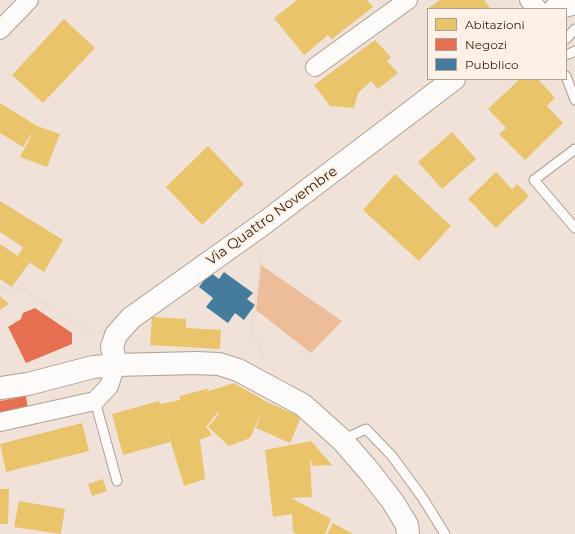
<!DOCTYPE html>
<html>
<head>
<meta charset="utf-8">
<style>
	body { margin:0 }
	#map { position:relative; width:575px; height:534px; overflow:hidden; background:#f0e2d8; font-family:Montserrat,sans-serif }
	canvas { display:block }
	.legend { position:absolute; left:427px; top:8px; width:140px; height:72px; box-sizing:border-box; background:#fdf0e7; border:1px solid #af9e91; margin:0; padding:5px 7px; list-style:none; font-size:12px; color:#3b2210 }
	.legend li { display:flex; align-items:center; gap:8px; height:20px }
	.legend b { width:20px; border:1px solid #af9e91 }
</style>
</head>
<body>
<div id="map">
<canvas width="575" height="534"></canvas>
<ul class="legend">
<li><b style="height:11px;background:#e9c46a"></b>Abitazioni</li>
<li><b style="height:11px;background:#e76f51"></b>Negozi</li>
<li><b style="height:11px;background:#457b9d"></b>Pubblico</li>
</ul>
</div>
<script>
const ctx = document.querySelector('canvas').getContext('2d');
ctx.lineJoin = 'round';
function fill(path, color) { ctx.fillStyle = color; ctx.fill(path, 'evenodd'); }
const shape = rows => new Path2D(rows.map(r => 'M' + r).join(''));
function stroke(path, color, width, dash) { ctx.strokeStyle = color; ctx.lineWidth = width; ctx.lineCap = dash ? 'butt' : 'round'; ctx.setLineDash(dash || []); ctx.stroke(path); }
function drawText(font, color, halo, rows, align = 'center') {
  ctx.font = font + ' Montserrat,sans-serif'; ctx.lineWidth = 4; ctx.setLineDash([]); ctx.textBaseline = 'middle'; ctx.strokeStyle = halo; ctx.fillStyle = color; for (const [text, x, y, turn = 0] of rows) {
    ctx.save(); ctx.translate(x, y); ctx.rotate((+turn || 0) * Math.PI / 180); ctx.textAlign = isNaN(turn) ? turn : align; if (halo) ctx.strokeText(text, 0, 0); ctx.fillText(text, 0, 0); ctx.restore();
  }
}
fill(shape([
	[261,265,342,321,311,353,256,310]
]), '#edbd99');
fill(shape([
	[297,0,367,0,373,7,332,39,328,35,304,55,274,18],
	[440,0,484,0,490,8,428,9,428,12,426,10],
	[64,19,95,48,43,103,12,75],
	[375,40,391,57,387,61,398,73,378,89,371,81,358,93,354,108,330,106,314,85],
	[520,79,538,79,555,98,547,106,563,123,525,160,499,134,506,128,488,109],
	[0,103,37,126,60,134,47,167,20,157,35,129,23,147,0,133],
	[452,132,476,159,442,189,418,162],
	[208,146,244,184,202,225,166,187],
	[496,172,512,189,517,184,529,196,496,228,468,199],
	[395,174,451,226,419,261,363,210],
	[0,201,63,240,44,272,22,258,29,263,12,287,0,279,0,244,18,256,23,247,0,232],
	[0,296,9,304,0,310],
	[152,317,186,319,186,328,221,330,220,349,150,345],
	[234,383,267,402,301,417,290,443,256,428,262,412,250,438,229,446,208,427,219,414,218,412,206,427,212,435,200,440,205,479,184,486,166,427,170,442,123,455,112,414,159,401,160,404,180,400,180,396,210,388,206,392],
	[82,423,89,451,6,472,0,444],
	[311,441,332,465,313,466,310,459,312,497,291,498,331,519,325,534,297,534,293,532,292,514,273,517,265,450],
	[103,479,107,491,92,496,88,484],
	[0,489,9,489,8,524,0,524],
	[19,501,65,509,61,534,14,527],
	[333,523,353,534,327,534]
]), '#e9c46a');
fill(shape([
	[35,308,72,333,72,344,26,363,8,327,21,319,23,313],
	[26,396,28,410,0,416,0,401]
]), '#e76f51');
fill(shape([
	[210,272,219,279,224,272,253,293,247,299,255,305,244,320,235,313,228,323,206,307,213,298,199,287]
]), '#457b9d');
const service = shape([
	[566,39,575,29],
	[566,55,575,51],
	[566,76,575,100],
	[575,149,534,180,575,228],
	[95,401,117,481],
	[342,440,366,429,392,456,422,497,445,534]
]);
const minor = shape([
	[529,0,538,9],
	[0,30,29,0],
	[315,67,408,0],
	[0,422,95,401,109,386,116,365]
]);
const secondary = shape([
	[555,9,575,3],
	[116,365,112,347,116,335,131,318,263,224,454,79],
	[0,388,28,384,93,367,116,365,196,363,219,364,238,370,303,405,342,440,369,471,393,502,407,525,408,534]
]);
stroke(service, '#b09f92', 11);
stroke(minor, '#b09f92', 20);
stroke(secondary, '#b09f92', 24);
stroke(shape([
	[260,252,261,265,251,328,263,358],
	[0,286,13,295,18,287,93,335]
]), '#d6d2cf', 2.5, [1, 3]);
stroke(service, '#fdfbf9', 9);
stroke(minor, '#fdfbf9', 18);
stroke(secondary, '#fdfbf9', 22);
drawText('14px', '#3b2210', '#fdf0e7', [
	["Via Quattro Novembre",272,216,-36]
]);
</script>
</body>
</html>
